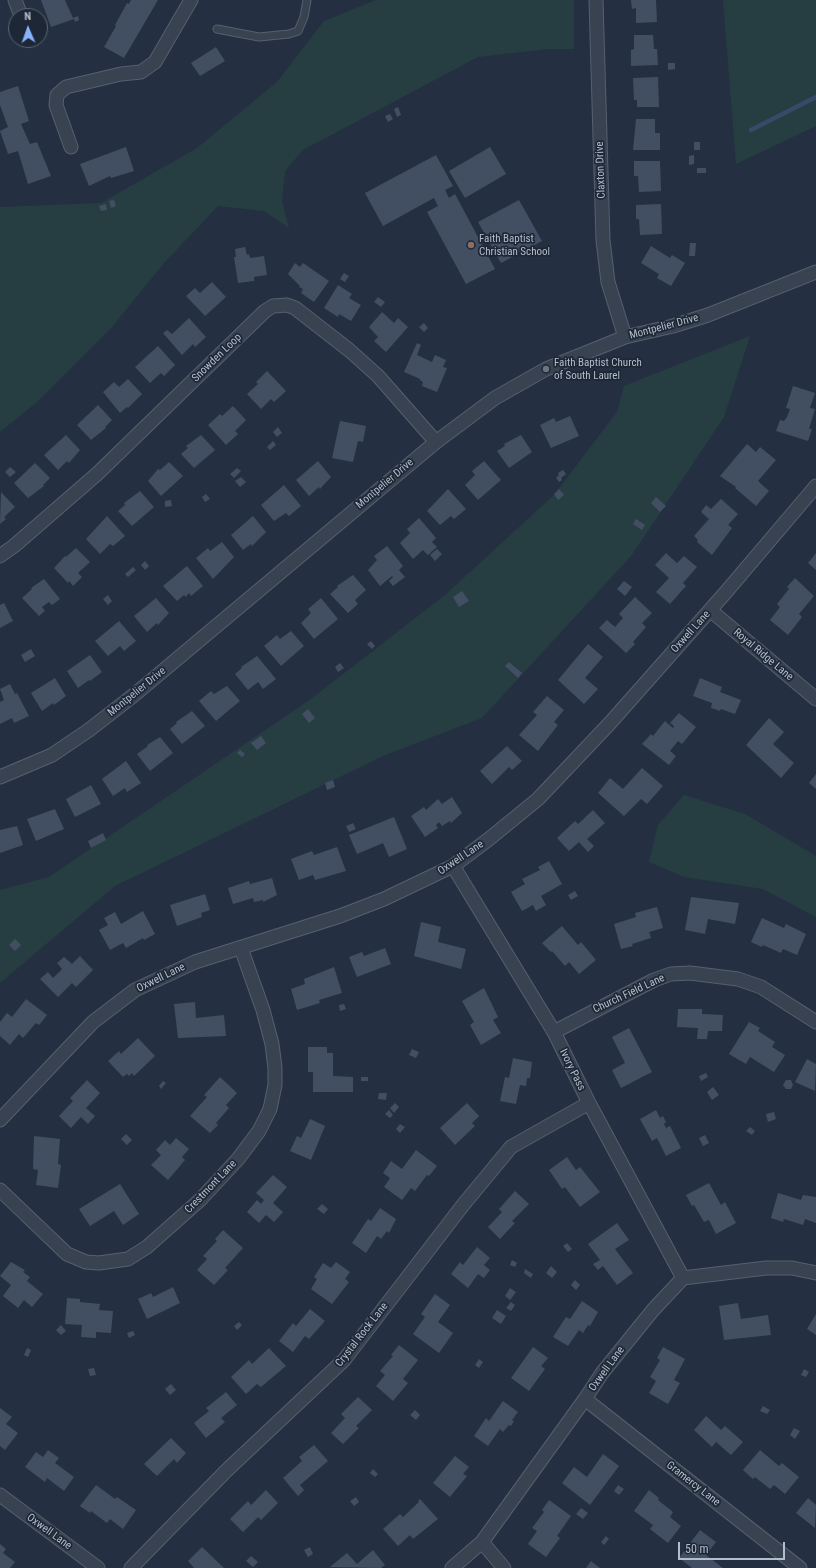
<!DOCTYPE html>
<html>
<head>
<meta charset="utf-8">
<style>
	body { margin:0 }
	#map { position:relative; width:816px; height:1568px; overflow:hidden; background:#243041; font-family:"Roboto Condensed",sans-serif }
	canvas { display:block }
	.north { position:absolute; left:8px; top:8px; width:40px; height:40px; box-sizing:border-box; background:#1d2736; border:1px solid #596372; border-radius:50%; rotate:358deg; font-size:11px; font-weight:700; line-height:16px; text-align:center; color:#b4bdcb }
	.north::after { content:''; display:block; margin:auto; width:14px; height:18px; background:#87b2fe; clip-path:polygon(50% 0,100% 100%,50% 72%,0 100%) }
	.scale { position:absolute; left:678px; top:1542px; width:107px; height:18px; box-sizing:border-box; border:2px solid #b4bdcb; border-top:0; padding-left:5px; font-size:12px; line-height:14px; white-space:nowrap; color:#b4bdcb; -webkit-text-stroke:3px #1d2736; paint-order:stroke }
</style>
</head>
<body>
<div id="map">
<canvas width="816" height="1568"></canvas>
<div class="north">N</div>
<div class="scale">50 m</div>
</div>
<script>
const ctx = document.querySelector('canvas').getContext('2d');
ctx.lineJoin = 'round';
function fill(path, color) { ctx.fillStyle = color; ctx.fill(path, 'evenodd'); }
const shape = rows => new Path2D(rows.map(r => 'M' + r).join(''));
function stroke(path, color, width, dash) { ctx.strokeStyle = color; ctx.lineWidth = width; ctx.lineCap = dash ? 'butt' : 'round'; ctx.setLineDash(dash || []); ctx.stroke(path); }
function drawText(font, color, halo, rows, align = 'center') {
  ctx.font = font + ' "Roboto Condensed",sans-serif'; ctx.lineWidth = 3.5; ctx.setLineDash([]); ctx.textBaseline = 'middle'; ctx.strokeStyle = halo; ctx.fillStyle = color; for (const [text, x, y, turn = 0] of rows) {
    ctx.save(); ctx.translate(x, y); ctx.rotate((+turn || 0) * Math.PI / 180); ctx.textAlign = isNaN(turn) ? turn : align; if (halo) ctx.strokeText(text, 0, 0); ctx.fillText(text, 0, 0); ctx.restore();
  }
}
fill(shape([
	[376,0,574,0,574,49,548,49,478,57,303,150,285,171,282,201,289,228,264,211,218,206,165,262,111,328,37,402,0,432,0,207,101,203,197,148,277,82,324,21],
	[723,0,816,0,816,126,736,164],
	[750,336,724,417,631,556,482,718,383,756,115,886,0,983,0,890,49,877,311,699,445,595,554,495,617,412,624,386],
	[684,795,745,814,816,856,816,917,763,889,684,877,649,862,658,825]
]), '#263e42');
stroke(shape([
	[751,130,816,97]
]), '#374a69', 4.5);
fill(shape([
	[41,0,65,0,73,18,78,16,79,20,75,22,74,19,51,27],
	[131,0,158,0,124,58,104,47,116,26,115,25,127,3,129,4],
	[631,0,656,0,657,22,636,23,636,8,632,9],
	[634,35,653,35,654,49,657,49,658,65,631,66,631,50,634,49],
	[216,47,225,61,200,76,191,63],
	[668,63,675,63,675,69,668,70],
	[658,77,659,107,637,107,637,100,634,100,633,78],
	[18,86,29,121,21,124,30,144,37,142,51,176,28,184,18,151,8,154,0,131,8,127,0,105,0,92],
	[398,107,401,115,397,117,394,109],
	[390,114,393,119,388,122,385,116],
	[636,119,655,119,655,133,660,133,660,150,633,150],
	[694,142,700,142,700,150,694,150],
	[126,147,134,171,111,178,110,176,89,186,80,164],
	[490,147,506,174,465,198,449,171],
	[436,155,453,186,445,190,449,198,455,194,495,269,466,284,427,212,438,206,434,198,383,226,365,193],
	[694,155,694,164,689,165,689,156],
	[634,161,660,161,661,191,639,192,638,176,634,176],
	[697,168,706,168,706,173,697,173],
	[114,200,116,206,111,208,109,201],
	[519,200,542,241,501,263,478,222],
	[106,204,107,210,101,211,99,206],
	[661,204,662,234,640,235,639,219,636,219,636,205],
	[690,243,696,243,695,256,689,256],
	[651,246,670,258,672,255,685,263,671,286,657,278,659,274,641,263],
	[245,247,247,255,249,254,250,258,264,256,267,275,254,277,254,281,238,283,234,257,236,257,235,249],
	[295,263,300,267,303,263,329,281,314,302,301,293,303,289,299,287,300,286,288,274],
	[344,273,349,276,345,282,340,279],
	[212,282,226,297,205,316,186,296,195,288,200,293],
	[338,285,352,294,349,298,361,305,351,321,339,314,338,317,324,308],
	[378,297,385,302,381,307,374,302],
	[382,312,394,323,398,318,408,327,386,352,374,341,378,337,369,327],
	[189,318,206,337,195,347,193,344,182,355,163,333,167,330,172,334],
	[424,323,428,328,424,332,419,327],
	[417,343,421,345,417,355,432,362,435,355,446,360,443,367,447,368,437,392,422,386,423,382,420,380,420,379,404,372],
	[158,346,175,365,164,376,161,373,150,383,135,367],
	[267,371,286,391,274,402,271,399,261,409,247,394,258,384,256,382],
	[128,379,142,394,128,408,127,407,120,413,103,392,114,382,119,387],
	[793,386,815,393,810,408,815,409,809,429,812,429,808,441,776,431,780,420,784,421,787,417,790,409,786,408],
	[98,405,112,420,105,427,106,428,91,440,77,425],
	[233,406,246,420,235,431,238,434,226,445,208,425,220,414,222,416],
	[570,416,579,436,551,448,540,425,554,418,556,422],
	[340,421,366,426,363,442,358,441,353,462,332,458],
	[278,427,282,433,277,437,273,432],
	[66,435,80,450,69,463,67,461,58,470,44,455],
	[201,435,215,450,194,468,181,454,188,448,186,446],
	[521,435,532,452,509,468,497,451,505,446,504,444],
	[273,441,276,445,270,450,267,447],
	[747,444,756,452,760,447,776,460,758,481,769,491,756,506,735,488,736,487,720,476],
	[318,461,331,477,320,489,319,487,309,496,296,480],
	[484,461,501,480,478,500,465,485,475,475,472,471],
	[169,462,183,476,161,496,148,481,158,469,160,470],
	[35,463,50,478,43,485,44,486,28,498,14,483],
	[10,467,16,472,10,477,5,472],
	[237,468,241,471,234,478,230,474],
	[563,470,566,474,561,478,562,480,559,482,556,478,559,475,558,473],
	[241,477,246,482,240,487,235,481],
	[284,485,301,506,289,516,286,513,274,521,261,505],
	[448,489,466,509,454,519,451,516,440,525,427,511],
	[559,489,564,495,558,500,554,494],
	[140,491,154,507,132,526,118,511,125,505,124,503],
	[1,492,15,507,4,517,6,519,0,524],
	[206,494,210,499,205,502,202,497],
	[656,497,666,506,660,512,651,503],
	[721,499,738,514,728,525,732,528,712,555,697,542,698,540,694,536,709,519,701,512,706,505,711,509],
	[171,500,172,506,165,507,165,501],
	[107,516,125,536,113,546,110,544,100,554,86,539],
	[253,516,266,532,252,546,251,544,243,550,231,535],
	[419,518,436,538,432,542,437,547,428,555,423,550,413,559,400,543,410,533,407,529],
	[636,519,645,525,642,530,633,524],
	[222,542,234,557,213,579,196,558,208,548,210,551],
	[387,546,403,566,399,570,405,577,393,586,389,581,393,577,392,576,380,586,368,570,377,560,374,556],
	[76,548,90,562,78,573,82,577,73,586,69,581,68,583,54,568,65,556,66,557],
	[437,549,442,554,435,561,430,555],
	[666,553,677,563,684,556,697,567,683,583,686,586,670,604,656,592,669,578,655,565],
	[816,553,816,570,808,563],
	[145,561,149,566,145,570,141,565],
	[187,566,203,586,191,596,189,593,186,597,184,595,177,601,163,586],
	[133,567,136,570,128,577,125,574],
	[353,575,366,590,355,600,358,604,348,613,330,594,338,587,337,586],
	[795,578,814,596,799,614,802,617,788,635,770,620,780,607,777,604,789,589,787,587],
	[44,579,60,599,52,605,49,602,42,607,45,611,39,616,22,598,32,589,31,588],
	[624,581,632,587,625,596,617,589],
	[462,591,469,601,459,607,453,597],
	[108,595,112,601,108,605,103,599],
	[635,597,652,613,642,623,646,627,633,642,635,644,626,653,599,628,607,620,615,627,623,618,619,614],
	[156,598,169,613,158,625,157,623,147,632,134,616],
	[321,598,338,619,314,639,301,623,311,613,308,609],
	[4,603,13,621,0,628,0,605],
	[119,621,136,641,124,651,120,646,108,656,95,641],
	[291,631,304,646,281,666,264,646,277,635,280,639],
	[371,641,375,646,372,649,367,644],
	[588,644,603,657,585,678,598,689,584,704,558,680],
	[31,649,35,656,25,662,21,655],
	[90,655,102,672,90,681,89,680,78,688,67,671],
	[257,656,276,679,263,689,258,682,248,690,235,674,242,668,241,667],
	[509,662,522,673,518,678,505,666],
	[340,663,344,668,338,672,335,667],
	[55,678,66,696,54,705,53,703,42,711,31,693],
	[700,678,722,687,720,692,741,700,735,714,721,709,720,711,711,708,712,703,693,696],
	[10,684,15,694,17,693,29,716,14,723,12,718,0,724,0,702,4,700,0,689],
	[227,686,240,701,216,721,199,701,211,691,214,694],
	[547,696,564,710,554,722,558,725,538,751,519,735,537,715,533,712],
	[308,709,315,718,309,723,302,714],
	[192,711,205,726,182,744,170,729,177,723,176,722],
	[679,713,696,727,682,744,678,741,670,751,676,756,669,765,642,744,651,734,653,736,665,721,673,728,674,726,670,723],
	[769,718,784,732,773,744,794,763,781,778,746,745],
	[261,736,266,743,257,750,251,743],
	[160,737,173,753,150,771,137,754,148,746,147,745],
	[507,746,522,761,512,770,509,767,492,784,480,771],
	[240,750,245,754,242,757,237,753],
	[126,761,141,783,127,792,125,788,113,796,102,779],
	[642,768,663,786,647,804,641,799,624,816,598,793,610,778,623,789],
	[816,774,816,789,809,783],
	[333,780,335,787,327,790,325,783],
	[91,785,101,804,75,817,66,799],
	[452,797,462,813,451,823,450,821,442,826,439,822,436,825,438,828,425,837,411,816,424,807,426,810,438,799,442,804],
	[55,809,64,829,36,841,27,819],
	[593,810,605,823,587,839,594,846,588,852,579,842,569,851,557,838,575,821,578,824],
	[394,817,407,849,389,857,383,843,357,854,349,835],
	[353,823,356,829,349,832,346,826],
	[17,826,23,845,0,853,0,830],
	[103,833,106,840,91,848,88,841],
	[337,847,346,871,315,880,313,875,299,880,291,859,312,851,314,855],
	[549,861,562,884,541,896,546,905,536,911,533,905,522,911,511,892,525,884,522,879,540,870,538,867],
	[272,878,277,895,263,902,263,900,254,902,253,898,233,904,228,888,249,881,250,884],
	[575,891,578,896,571,900,568,895],
	[205,894,210,910,201,913,202,917,177,926,170,905],
	[691,897,739,903,735,924,708,919,705,934,685,930],
	[657,907,663,928,649,932,651,938,632,944,633,946,621,949,614,924,636,917,635,913],
	[143,911,155,934,144,940,143,938,126,948,123,943,110,950,99,930,108,925,104,918,115,912,121,924],
	[762,918,784,928,786,924,806,934,797,955,783,949,781,953,763,945,762,947,751,942],
	[421,922,441,927,438,942,466,949,461,969,414,956],
	[562,926,578,945,581,942,596,960,579,974,569,962,565,966,552,951,551,952,542,943],
	[15,939,21,945,15,951,9,945],
	[385,948,391,964,357,977,349,957,362,952,364,956],
	[80,956,93,970,76,987,72,983,58,997,40,979,48,972,53,978,62,969,57,963,64,957,72,964],
	[334,967,342,993,319,1000,320,1003,297,1010,291,989,305,984,304,979],
	[484,988,498,1017,493,1020,501,1033,481,1045,470,1025,474,1022,462,1001],
	[26,999,47,1015,39,1025,36,1023,23,1038,19,1034,10,1045,0,1036,0,1022,7,1013,12,1017],
	[195,1002,196,1018,224,1015,226,1036,178,1038,174,1004],
	[344,1004,346,1009,340,1011,339,1005],
	[678,1009,702,1009,702,1014,723,1015,722,1031,708,1031,707,1039,697,1039,698,1028,677,1027],
	[749,1022,760,1028,758,1031,775,1042,772,1047,785,1055,774,1072,750,1057,746,1064,729,1054],
	[629,1028,652,1072,621,1088,612,1070,625,1063,612,1037],
	[138,1038,155,1056,134,1076,132,1073,129,1076,127,1074,123,1077,108,1061,119,1051,121,1054],
	[308,1047,327,1047,327,1053,333,1053,333,1076,353,1077,353,1092,313,1092,313,1072,308,1072],
	[412,1049,419,1052,416,1058,409,1055],
	[513,1058,532,1062,530,1078,527,1078,526,1086,520,1085,516,1104,500,1101,505,1077,509,1078],
	[807,1059,816,1064,815,1091,795,1082],
	[706,1073,708,1077,701,1081,699,1076],
	[220,1077,237,1093,226,1105,229,1108,216,1123,218,1125,210,1133,190,1116,207,1097,204,1095],
	[361,1077,368,1077,368,1081,361,1081],
	[87,1080,100,1093,86,1108,95,1116,88,1124,81,1117,71,1128,59,1116,73,1101,70,1098],
	[786,1080,791,1080,793,1085,791,1089,786,1089,783,1085],
	[163,1081,166,1083,161,1089,159,1086],
	[713,1087,719,1095,712,1100,707,1092],
	[379,1093,387,1093,386,1100,378,1099],
	[395,1103,399,1107,394,1113,390,1108],
	[467,1103,479,1116,472,1123,475,1126,455,1145,440,1128],
	[389,1110,393,1115,390,1118,385,1114],
	[656,1110,660,1118,663,1116,666,1122,664,1124,666,1128,670,1126,681,1148,666,1156,657,1138,652,1141,640,1119],
	[774,1112,776,1119,768,1122,766,1114],
	[310,1119,325,1126,311,1160,290,1151,297,1136,301,1138],
	[400,1124,405,1127,400,1133,396,1129],
	[750,1127,755,1131,752,1135,746,1131],
	[126,1134,132,1140,127,1145,121,1139],
	[705,1135,709,1143,703,1146,699,1138],
	[34,1136,60,1139,58,1164,61,1165,58,1188,36,1185,38,1170,33,1169],
	[176,1138,189,1149,182,1157,185,1160,168,1180,151,1165,161,1155,156,1150,165,1140,170,1145],
	[416,1150,437,1166,429,1176,427,1175,415,1191,411,1188,402,1200,384,1187,390,1178,383,1173,391,1161,402,1169],
	[567,1157,576,1170,580,1167,600,1192,580,1207,565,1187,562,1189,549,1170],
	[273,1175,287,1187,273,1203,283,1212,274,1222,266,1215,259,1223,247,1212,257,1200,261,1204,264,1200,256,1193],
	[709,1183,721,1205,725,1202,736,1223,716,1234,709,1220,704,1222,694,1205,692,1206,686,1195],
	[120,1184,139,1214,123,1225,114,1211,90,1226,79,1209],
	[515,1191,529,1204,512,1221,515,1223,500,1239,488,1227,502,1212,499,1209],
	[778,1193,801,1200,803,1195,816,1197,816,1223,805,1219,803,1225,784,1219,783,1222,771,1218],
	[322,1204,328,1209,324,1214,317,1209],
	[380,1208,396,1219,389,1233,387,1231,381,1239,377,1236,366,1253,352,1243,368,1219,371,1221],
	[617,1223,629,1240,615,1249,633,1273,617,1285,603,1266,598,1270,593,1264,600,1260,588,1244],
	[223,1230,243,1248,225,1268,228,1270,214,1285,197,1270,207,1259,203,1256,217,1241,215,1239],
	[567,1243,572,1249,568,1252,563,1246],
	[477,1247,490,1258,484,1265,490,1270,484,1278,478,1274,468,1288,451,1274,460,1262,463,1265],
	[512,1260,517,1263,515,1267,510,1265],
	[11,1262,25,1270,23,1272,30,1277,27,1281,43,1294,32,1307,24,1300,18,1308,3,1296,11,1285,0,1276],
	[336,1262,350,1272,345,1279,349,1282,332,1304,311,1289,317,1279,314,1277,323,1263,331,1268],
	[551,1266,557,1272,552,1278,546,1273],
	[525,1269,533,1274,531,1278,524,1273],
	[575,1280,580,1285,576,1290,571,1285],
	[173,1287,180,1303,147,1319,138,1299,151,1293,153,1297],
	[510,1288,516,1292,510,1300,505,1296],
	[435,1294,450,1305,438,1322,453,1333,439,1353,413,1334,425,1317,421,1314],
	[67,1298,80,1299,80,1302,100,1304,99,1310,113,1311,111,1333,96,1332,96,1338,81,1337,82,1325,65,1324],
	[582,1301,598,1312,590,1326,588,1325,583,1333,579,1330,568,1346,553,1337,566,1317,570,1319],
	[511,1302,515,1305,511,1311,506,1308],
	[738,1303,741,1319,768,1315,771,1335,724,1340,719,1306],
	[310,1309,325,1321,309,1339,305,1336,293,1352,279,1341,293,1323,296,1326],
	[497,1310,506,1316,501,1324,492,1318],
	[816,1314,816,1335,807,1329],
	[239,1322,242,1325,237,1330,234,1326],
	[61,1325,66,1331,61,1335,56,1330],
	[133,1331,135,1335,129,1338,127,1333],
	[399,1345,418,1360,403,1379,408,1383,393,1401,376,1386,385,1375,380,1371,393,1356,391,1355],
	[533,1347,548,1358,541,1366,545,1369,529,1391,511,1378],
	[663,1347,685,1359,674,1380,680,1383,668,1404,649,1393,656,1381,650,1377,660,1360,657,1358],
	[27,1348,31,1350,28,1357,24,1355],
	[269,1348,286,1366,261,1387,257,1384,246,1394,231,1377,249,1360,252,1364],
	[479,1359,483,1362,479,1368,475,1365],
	[94,1368,96,1375,90,1376,88,1369],
	[804,1369,809,1372,806,1377,801,1375],
	[171,1384,176,1390,170,1395,165,1389],
	[226,1392,237,1405,221,1418,225,1422,206,1438,194,1423,209,1411,206,1408],
	[358,1397,372,1410,356,1426,359,1428,343,1444,331,1433,345,1418,341,1414],
	[503,1401,518,1412,512,1420,514,1421,511,1426,509,1425,503,1432,500,1429,488,1446,474,1436,486,1418,489,1421],
	[763,1406,770,1410,767,1414,760,1411],
	[0,1408,12,1417,6,1424,18,1433,5,1450,0,1446],
	[415,1410,420,1415,416,1420,410,1415],
	[706,1416,721,1430,725,1426,743,1442,731,1455,716,1442,712,1447,694,1430],
	[794,1428,800,1431,795,1439,790,1435],
	[171,1438,186,1453,177,1463,174,1459,157,1476,144,1464],
	[314,1445,328,1461,300,1485,304,1490,298,1496,283,1478,302,1461,299,1457],
	[48,1450,59,1458,55,1463,74,1477,64,1491,47,1478,45,1482,25,1467,36,1452,43,1457],
	[760,1450,779,1466,782,1463,799,1477,785,1494,774,1485,770,1489,755,1477,753,1479,743,1470],
	[603,1454,619,1466,590,1505,562,1483,574,1467,587,1477],
	[455,1456,469,1467,463,1474,467,1476,450,1497,433,1483],
	[373,1469,378,1474,375,1477,370,1473],
	[96,1485,115,1499,117,1497,136,1510,123,1529,110,1519,107,1523,91,1511,90,1513,80,1506],
	[618,1485,624,1489,619,1495,614,1491],
	[266,1490,278,1503,261,1520,258,1517,243,1532,230,1519,248,1501,251,1505],
	[649,1490,659,1498,658,1500,673,1512,670,1517,681,1526,668,1543,650,1529,653,1525,634,1511],
	[356,1497,359,1502,354,1506,350,1501],
	[808,1498,816,1505,815,1528,796,1513],
	[420,1499,438,1519,413,1539,410,1535,398,1546,383,1529,400,1514,403,1517,419,1502,418,1501],
	[549,1500,571,1516,557,1536,560,1538,546,1557,528,1544,537,1531,532,1528,544,1512,542,1510],
	[581,1508,588,1513,583,1519,576,1514],
	[700,1530,716,1542,706,1555,723,1568,692,1568,679,1558],
	[606,1536,609,1539,604,1545,601,1542],
	[0,1544,6,1549,3,1553,15,1562,10,1568,0,1568],
	[202,1547,224,1568,194,1568,188,1561],
	[310,1547,313,1554,308,1557,304,1550],
	[373,1550,385,1565,381,1568,330,1567,347,1553,357,1564],
	[251,1556,258,1562,253,1567,246,1561],
	[591,1561,600,1568,586,1568]
]), '#424f63');
const service = shape([
	[217,29,259,37,289,34,298,31,304,17,307,0]
]);
const minor = shape([
	[15,0,21,16],
	[596,0,603,240,608,282,625,337],
	[71,147,56,105,57,95,66,87,121,74,141,72,155,62,191,0],
	[0,556,14,546,97,474,265,311,273,306,287,305,295,308,349,350,378,376,436,442],
	[710,610,816,699],
	[0,777,52,755,89,730,134,695,436,442,495,398,546,369,625,337,673,326,708,315,816,272],
	[453,866,554,1032,589,1103,683,1278],
	[554,1032,654,980,671,974,690,973,738,979,761,987,816,1022],
	[0,1120,93,1022,135,990,195,962,340,916,384,899,453,866,489,839,538,799,610,723,726,592,816,486],
	[0,1190,67,1254,86,1262,99,1263,128,1259,147,1247,200,1200,238,1159,259,1131,270,1109,275,1085,275,1068,272,1044,263,1010,241,948],
	[585,1399,800,1568],
	[0,1495,98,1568],
	[482,1542,504,1568],
	[131,1568,227,1470,344,1360,463,1205,511,1147,589,1103],
	[452,1568,482,1542,585,1399,602,1373,653,1310,683,1278,766,1268,792,1268,816,1273]
]);
stroke(service, '#56606e', 9);
stroke(minor, '#56606e', 15);
stroke(service, '#384251', 7);
stroke(minor, '#384251', 13);
for (const [x, y, r, color] of [
	[471,245,4,"#8d6e63"],
	[546,369,4,"#6b7280"]
]) { const dot = new Path2D(); dot.arc(x, y, r, 0, 2 * Math.PI); ctx.fillStyle = color; ctx.fill(dot); stroke(dot, '#1d2736', 1.5); }
drawText('11px', '#b4bdcb', '#1d2736', [
	["Claxton Drive",601,170,-92],
	["Montpelier Drive",664,327,-15],
	["Snowden Loop",217,358,-44],
	["Montpelier Drive",385,484,-40],
	["Oxwell Lane",691,632,-48],
	["Royal Ridge Lane",763,655,40],
	["Montpelier Drive",137,692,-39],
	["Oxwell Lane",461,858,-34],
	["Oxwell Lane",161,978,-26],
	["Church Field Lane",629,994,-25],
	["Ivory Pass",572,1070,64],
	["Crestmont Lane",211,1187,-46],
	["Crystal Rock Lane",362,1335,-52],
	["Oxwell Lane",607,1369,-54],
	["Gramercy Lane",693,1484,38],
	["Oxwell Lane",49,1532,36]
]);
drawText('11px', '#b4bdcb', '#1d2736', [
	["Faith Baptist",479,239],
	["Christian School",479,252],
	["Faith Baptist Church",554,363],
	["of South Laurel",554,376]
], 'left');
</script>
</body>
</html>
